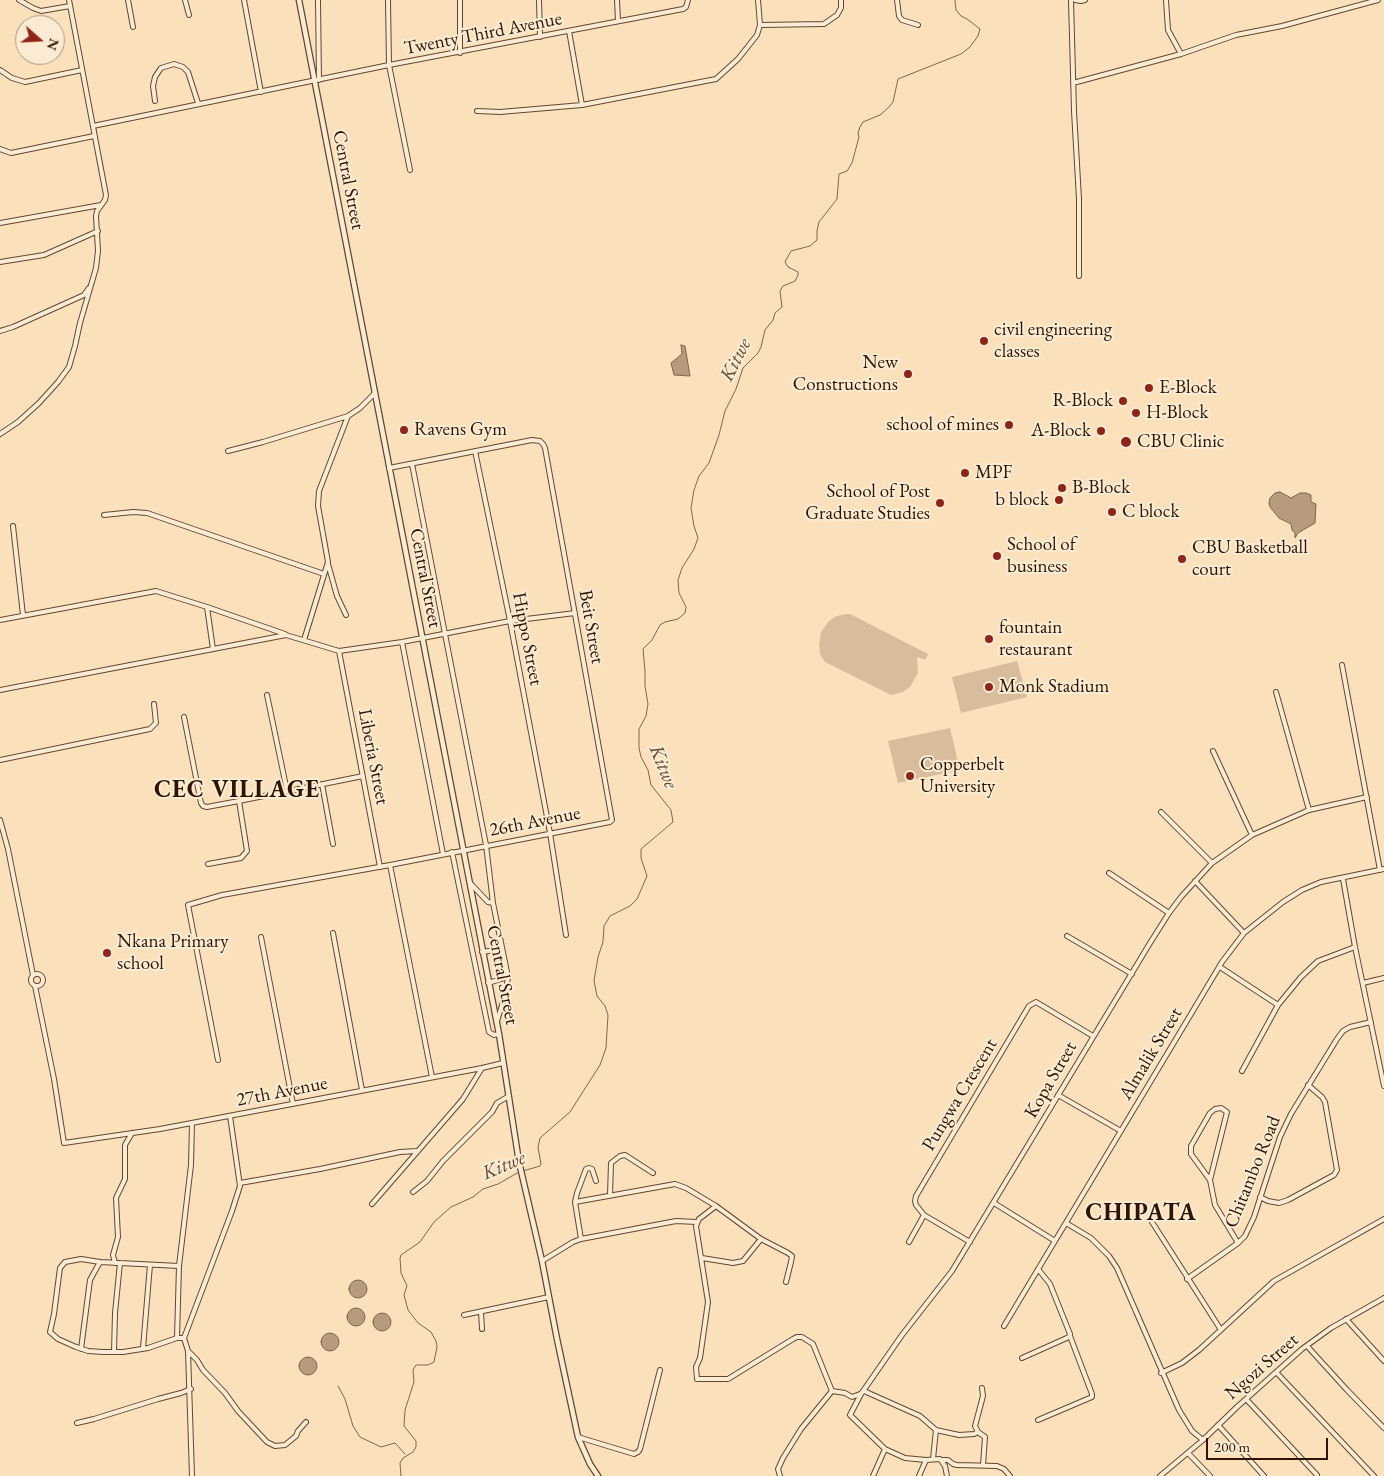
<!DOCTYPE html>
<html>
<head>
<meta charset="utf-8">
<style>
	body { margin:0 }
	#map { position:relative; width:1384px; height:1476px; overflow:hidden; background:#fbe0bc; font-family:"EB Garamond",serif }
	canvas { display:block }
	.north { position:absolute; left:15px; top:15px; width:50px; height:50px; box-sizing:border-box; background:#fcebd3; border:1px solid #aa957f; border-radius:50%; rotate:109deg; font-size:14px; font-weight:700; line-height:20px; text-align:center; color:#2f1402 }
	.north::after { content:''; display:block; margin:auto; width:18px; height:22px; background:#8f2418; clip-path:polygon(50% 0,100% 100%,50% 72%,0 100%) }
	.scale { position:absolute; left:1206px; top:1438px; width:122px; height:22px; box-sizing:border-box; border:2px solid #2f1402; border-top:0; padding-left:6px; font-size:15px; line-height:18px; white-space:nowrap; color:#2f1402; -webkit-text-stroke:4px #fcebd3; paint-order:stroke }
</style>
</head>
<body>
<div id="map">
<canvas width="1384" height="1476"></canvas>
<div class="north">N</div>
<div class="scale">200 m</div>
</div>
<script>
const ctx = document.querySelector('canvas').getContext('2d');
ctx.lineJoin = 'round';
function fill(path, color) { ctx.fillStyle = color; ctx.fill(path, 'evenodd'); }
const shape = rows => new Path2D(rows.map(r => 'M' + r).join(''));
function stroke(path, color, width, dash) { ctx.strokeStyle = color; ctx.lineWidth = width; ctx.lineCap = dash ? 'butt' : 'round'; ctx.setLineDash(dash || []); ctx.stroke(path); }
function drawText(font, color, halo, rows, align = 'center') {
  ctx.font = font + ' "EB Garamond",serif'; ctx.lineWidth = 4; ctx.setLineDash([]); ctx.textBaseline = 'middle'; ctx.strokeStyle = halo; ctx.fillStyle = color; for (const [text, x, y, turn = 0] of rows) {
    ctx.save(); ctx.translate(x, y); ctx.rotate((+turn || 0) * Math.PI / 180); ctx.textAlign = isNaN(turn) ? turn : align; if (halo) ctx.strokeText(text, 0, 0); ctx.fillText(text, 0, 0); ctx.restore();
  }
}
fill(shape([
	[846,614,850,614,928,654,925,660,917,657,918,673,910,687,903,692,891,695,825,662,820,654,819,645,821,632,829,621,837,616],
	[1017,661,1027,697,961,713,952,677],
	[950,728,960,770,898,783,888,741]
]), '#d8bd9c');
const water = shape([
	[681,345,685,346,690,376,674,375,671,363,682,354,681,345],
	[1280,492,1291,498,1300,493,1306,493,1311,495,1311,502,1316,504,1315,523,1298,533,1295,538,1295,533,1292,530,1291,524,1279,518,1270,507,1269,503,1270,498,1275,493,1280,492],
	'349 1289a9 9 0 1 1 18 0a9 9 0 1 1-18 0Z',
	'347 1317a9 9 0 1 1 18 0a9 9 0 1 1-18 0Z',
	'373 1322a9 9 0 1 1 18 0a9 9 0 1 1-18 0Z',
	'321 1342a9 9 0 1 1 18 0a9 9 0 1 1-18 0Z',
	'299 1366a9 9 0 1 1 18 0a9 9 0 1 1-18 0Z'
]);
fill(water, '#b69b7d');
stroke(water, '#80654c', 1);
stroke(shape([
	[523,1171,540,1166,541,1164,538,1147,540,1138,570,1112,600,1065,606,1048,608,1015,605,1006,597,996,594,981,598,957,603,942,604,926,610,916,630,906,637,899,647,876,641,858,641,849,673,822,671,810,651,785,648,770,641,757,639,748,639,729,646,716,648,704,645,686,645,671,643,649,652,640,660,625,665,622,678,619,685,613,686,607,679,593,678,580,682,568,694,549,698,538,694,526,691,508,694,490,699,476,709,463,719,435,725,411,736,389,743,368,758,353,761,347,765,330,773,320,775,313,782,307,780,291,783,286,795,281,798,275,798,272,788,267,785,262,791,251,810,246,817,240,817,231,819,222,837,199,839,174,847,171,852,163,859,137,858,133,860,127,863,122,880,115,889,107,893,102,898,79,961,54,970,47,978,36,980,29,967,19,961,16,956,10,955,0],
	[338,1386,345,1399,353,1426,360,1437,381,1447,395,1443,405,1454],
	[401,1476,400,1463,403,1458,413,1452,416,1447,416,1441,404,1426,405,1410,414,1382,413,1370,416,1365,428,1365,434,1362,437,1347,436,1341,431,1332,418,1323,408,1310,404,1295,407,1286,401,1273,400,1258,401,1255,420,1242,434,1222,451,1207,473,1197,483,1189,498,1184,519,1172]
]), '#80654c', 1);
const minor = shape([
	[19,0,33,8,41,11,70,6],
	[128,0,133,27],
	[185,0,189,15],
	[244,0,261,92],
	[318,0,319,80],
	[388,0,389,65,410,170],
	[460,0,460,53],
	[539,0,540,37],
	[617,0,618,21],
	[897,0,899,16,902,20,918,25],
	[1071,0,1074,111,1079,199,1079,276],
	[1075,0,1081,1,1085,0],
	[1166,0,1168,30,1181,54],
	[760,25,824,24,837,15,841,8,841,0],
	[569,31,582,105],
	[0,70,12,78,25,82,82,70],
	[1073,83,1181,54,1236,35,1282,26,1378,0],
	[155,101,153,86,155,77,161,68,174,64,183,67,188,72,198,103],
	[477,111,500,112,582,105,716,79,738,59,757,35,760,25,758,0],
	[93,126,389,65,683,9,686,7,688,0],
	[0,149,11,153,94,136],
	[0,223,101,205],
	[0,262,44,255,98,231],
	[0,331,13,327,84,295,89,288],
	[0,434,18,422,39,403,58,382,69,367,75,346,80,323,96,268,98,251,96,216,97,211,105,200,106,195,69,0],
	[228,451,263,442,348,416,360,408,375,393],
	[475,451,510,621,550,833,566,935],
	[412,464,486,845,493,903,488,902,470,883],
	[104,515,133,512,147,513,324,574],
	[13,526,23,615],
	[328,564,337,596,346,615],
	[207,607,285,634],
	[0,620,156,591,207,607,213,649],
	[304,640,328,562,318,506,319,491,348,416],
	[402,642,443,854],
	[339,651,380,867],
	[1342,665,1380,870],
	[0,690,286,635,339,651,402,642,510,621,575,613],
	[1276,692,1309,810],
	[267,695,287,791],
	[184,717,201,803,203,806,207,807,239,801,363,776],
	[1213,751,1252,835],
	[0,760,150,729,156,723,154,704],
	[322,784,333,844],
	[1161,812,1212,863],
	[0,820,8,849,33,975],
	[452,852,489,1032,494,1035,499,1034],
	[208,864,241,858,247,851,239,801],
	[390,865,432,1077],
	[1109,873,1169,913],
	[1343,879,1355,947,1384,1086],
	[1195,881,1244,933],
	[493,903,508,977,505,996,497,1021],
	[333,933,362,1090],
	[1067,936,1132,974],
	[261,937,293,1104],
	[482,952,502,949],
	[1220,967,1278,1005],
	'31 980a6 6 0 1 1 12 0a6 6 0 1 1-12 0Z',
	[488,983,508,977],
	[1363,983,1384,978],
	[35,986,54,1079,64,1143,160,1129,482,1068,503,1063],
	[218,1060,188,905,222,895,390,865,610,822,612,820,545,448,543,444,540,441,532,440,389,468],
	[1242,1071,1278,1005,1301,977,1318,961,1355,947],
	[1058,1095,1121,1131],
	[1210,1180,1191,1154,1191,1146,1210,1113,1215,1109,1221,1108,1227,1112,1210,1180,1215,1205,1238,1243],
	[240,1183,320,1169,400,1152,417,1151],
	[413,1192,427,1181,443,1161,492,1112,497,1103,509,1096],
	[610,1195,611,1163,620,1156,625,1155,653,1173],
	[1260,1197,1268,1201,1279,1203,1288,1200,1334,1175,1337,1170,1325,1102,1322,1097,1308,1085],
	[575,1202,577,1193,586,1169,589,1168,592,1169,596,1181],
	[994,1203,1055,1241],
	[372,1204,463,1099,482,1068],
	[716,1206,699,1219,696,1226,708,1302,700,1358,696,1367,697,1379,728,1379,793,1339,797,1337,802,1337,813,1344,832,1391],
	[1152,1222,1221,1330],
	[1066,1223,1091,1238,1109,1256,1117,1268,1179,1410,1192,1431,1203,1440],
	[581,1239,676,1221,697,1222],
	[909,1242,924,1215],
	[970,1242,924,1215,916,1205,915,1201,916,1196,1029,1006,1036,1002,1093,1036],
	[702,1258,733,1263,743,1261,761,1239],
	[542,1261,573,1242,581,1239,575,1202,675,1184,686,1188,716,1206,761,1239,788,1253,792,1256,791,1262,786,1282],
	[115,1263,113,1255,118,1237,116,1198,125,1179,125,1145,132,1133],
	[179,1266,100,1262,81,1259,65,1262,60,1268,54,1314,50,1332,58,1339,76,1347,88,1351,103,1352,123,1352,148,1348,177,1338,184,1338],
	[1187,1279,1238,1243,1245,1236,1254,1217,1280,1137,1291,1114,1337,1039,1343,1031,1350,1027,1371,1022],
	[481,1312,482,1329],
	[464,1315,549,1297],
	[1346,1319,1384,1361],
	[1004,1326,1191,1014,1222,962,1244,933,1283,902,1302,890,1321,882,1384,869],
	[177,1338,179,1266,191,1165,192,1123],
	[1307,1346,1347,1390,1384,1428],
	[143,1348,150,1265],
	[81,1349,90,1280,100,1262],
	[188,1351,197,1360,203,1370,225,1393,238,1411,267,1442,275,1446,285,1445,296,1436,298,1431,306,1422],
	[114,1352,115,1313,120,1263],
	[1022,1358,1069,1337,1070,1334,1050,1284,1038,1269],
	[1276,1372,1374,1476],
	[1161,1373,1182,1363,1199,1350,1274,1281,1384,1219],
	[832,1391,845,1393,852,1397,860,1394],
	[864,1391,920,1416,936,1430,959,1435,974,1434,978,1432,975,1426,983,1396,982,1388],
	[1246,1399,1317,1475],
	[1038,1420,1092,1397,1092,1394,1070,1336],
	[77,1423,94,1419,158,1399,181,1393,191,1389],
	[1218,1425,1264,1476],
	[978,1432,985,1437,983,1465],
	[578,1437,634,1454,638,1452,640,1449,660,1370],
	[1188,1453,1210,1476],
	[933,1459,936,1430],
	[942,1460,948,1460,953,1464,957,1465,997,1466,1004,1469,1010,1476],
	[192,1476,188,1351,184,1338,232,1211,240,1186,230,1116],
	[780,1476,778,1469,783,1458,801,1429,832,1391],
	[873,1476,885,1449],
	[919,1476,926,1460],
	[947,1476,945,1466,940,1459,926,1460,905,1458,885,1449,850,1415,861,1394,902,1335,952,1271,1150,943,1169,913,1181,897,1212,863,1252,835,1309,810,1367,797],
	[1160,1476,1203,1440,1237,1407,1302,1349,1331,1328,1384,1298]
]);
const tertiary = shape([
	[299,0,499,1034,519,1162,542,1261,557,1339,578,1437,590,1464,598,1476]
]);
stroke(minor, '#624730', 6);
stroke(tertiary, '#624730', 7);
stroke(minor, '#fcebd3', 4);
stroke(tertiary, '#fcebd3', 4.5);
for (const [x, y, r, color] of [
	[984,341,5,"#8f2418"],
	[908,374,5,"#8f2418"],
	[1149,388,5,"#8f2418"],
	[1123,401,5,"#8f2418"],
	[1136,413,5,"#8f2418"],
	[1009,425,5,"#8f2418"],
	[404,430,5,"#8f2418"],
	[1101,431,5,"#8f2418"],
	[1126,442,6,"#8f2418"],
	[965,473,5,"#8f2418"],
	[1062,488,5,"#8f2418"],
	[1059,500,5,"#8f2418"],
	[940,503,5,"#8f2418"],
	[1112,512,5,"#8f2418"],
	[997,556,5,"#8f2418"],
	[1182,559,5,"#8f2418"],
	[989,639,5,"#8f2418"],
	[989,687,5,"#8f2418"],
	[910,776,5,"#8f2418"],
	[107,953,5,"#8f2418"]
]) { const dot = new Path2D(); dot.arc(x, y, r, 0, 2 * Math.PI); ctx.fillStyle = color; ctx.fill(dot); stroke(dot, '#fcebd3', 2); }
drawText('19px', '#2f1402', '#fcebd3', [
	["Twenty Third Avenue",483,34,-11],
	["Central Street",348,180,79],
	["Central Street",425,578,79],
	["Beit Street",591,627,80],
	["Hippo Street",527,639,79],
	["Liberia Street",373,757,79],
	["26th Avenue",535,822,-11],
	["Central Street",502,975,79],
	["Almalik Street",1151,1054,-59],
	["Kopa Street",1051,1080,-60],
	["27th Avenue",282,1092,-11],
	["Pungwa Crescent",960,1095,-59],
	["Chitambo Road",1253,1172,-68],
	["Ngozi Street",1262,1367,-41]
]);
drawText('19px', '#2f1402', '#fcebd3', [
	["civil engineering",994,330],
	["classes",994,352],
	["New",898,363,"right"],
	["Constructions",898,385,"right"],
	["E-Block",1159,388],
	["R-Block",1113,401,"right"],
	["H-Block",1146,413],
	["school of mines",999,425,"right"],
	["Ravens Gym",414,430],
	["A-Block",1091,431,"right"],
	["CBU Clinic",1137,442],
	["MPF",975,473],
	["B-Block",1072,488],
	["School of Post",930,492,"right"],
	["Graduate Studies",930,514,"right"],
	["b block",1049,500,"right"],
	["C block",1122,512],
	["School of",1007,545],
	["business",1007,567],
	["CBU Basketball",1192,548],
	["court",1192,570],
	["fountain",999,628],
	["restaurant",999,650],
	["Monk Stadium",999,687],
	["Copperbelt",920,765],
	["University",920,787],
	["Nkana Primary",117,942],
	["school",117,964]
], 'left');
drawText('italic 20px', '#654a33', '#fcebd3', [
	["Kitwe",736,360,-63],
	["Kitwe",663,767,68],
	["Kitwe",504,1166,-23]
]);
ctx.letterSpacing = '1px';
drawText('bold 24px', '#2f1402', '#fcebd3', [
	["CEC VILLAGE",237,790],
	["CHIPATA",1141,1213]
]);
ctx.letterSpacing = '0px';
</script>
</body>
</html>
